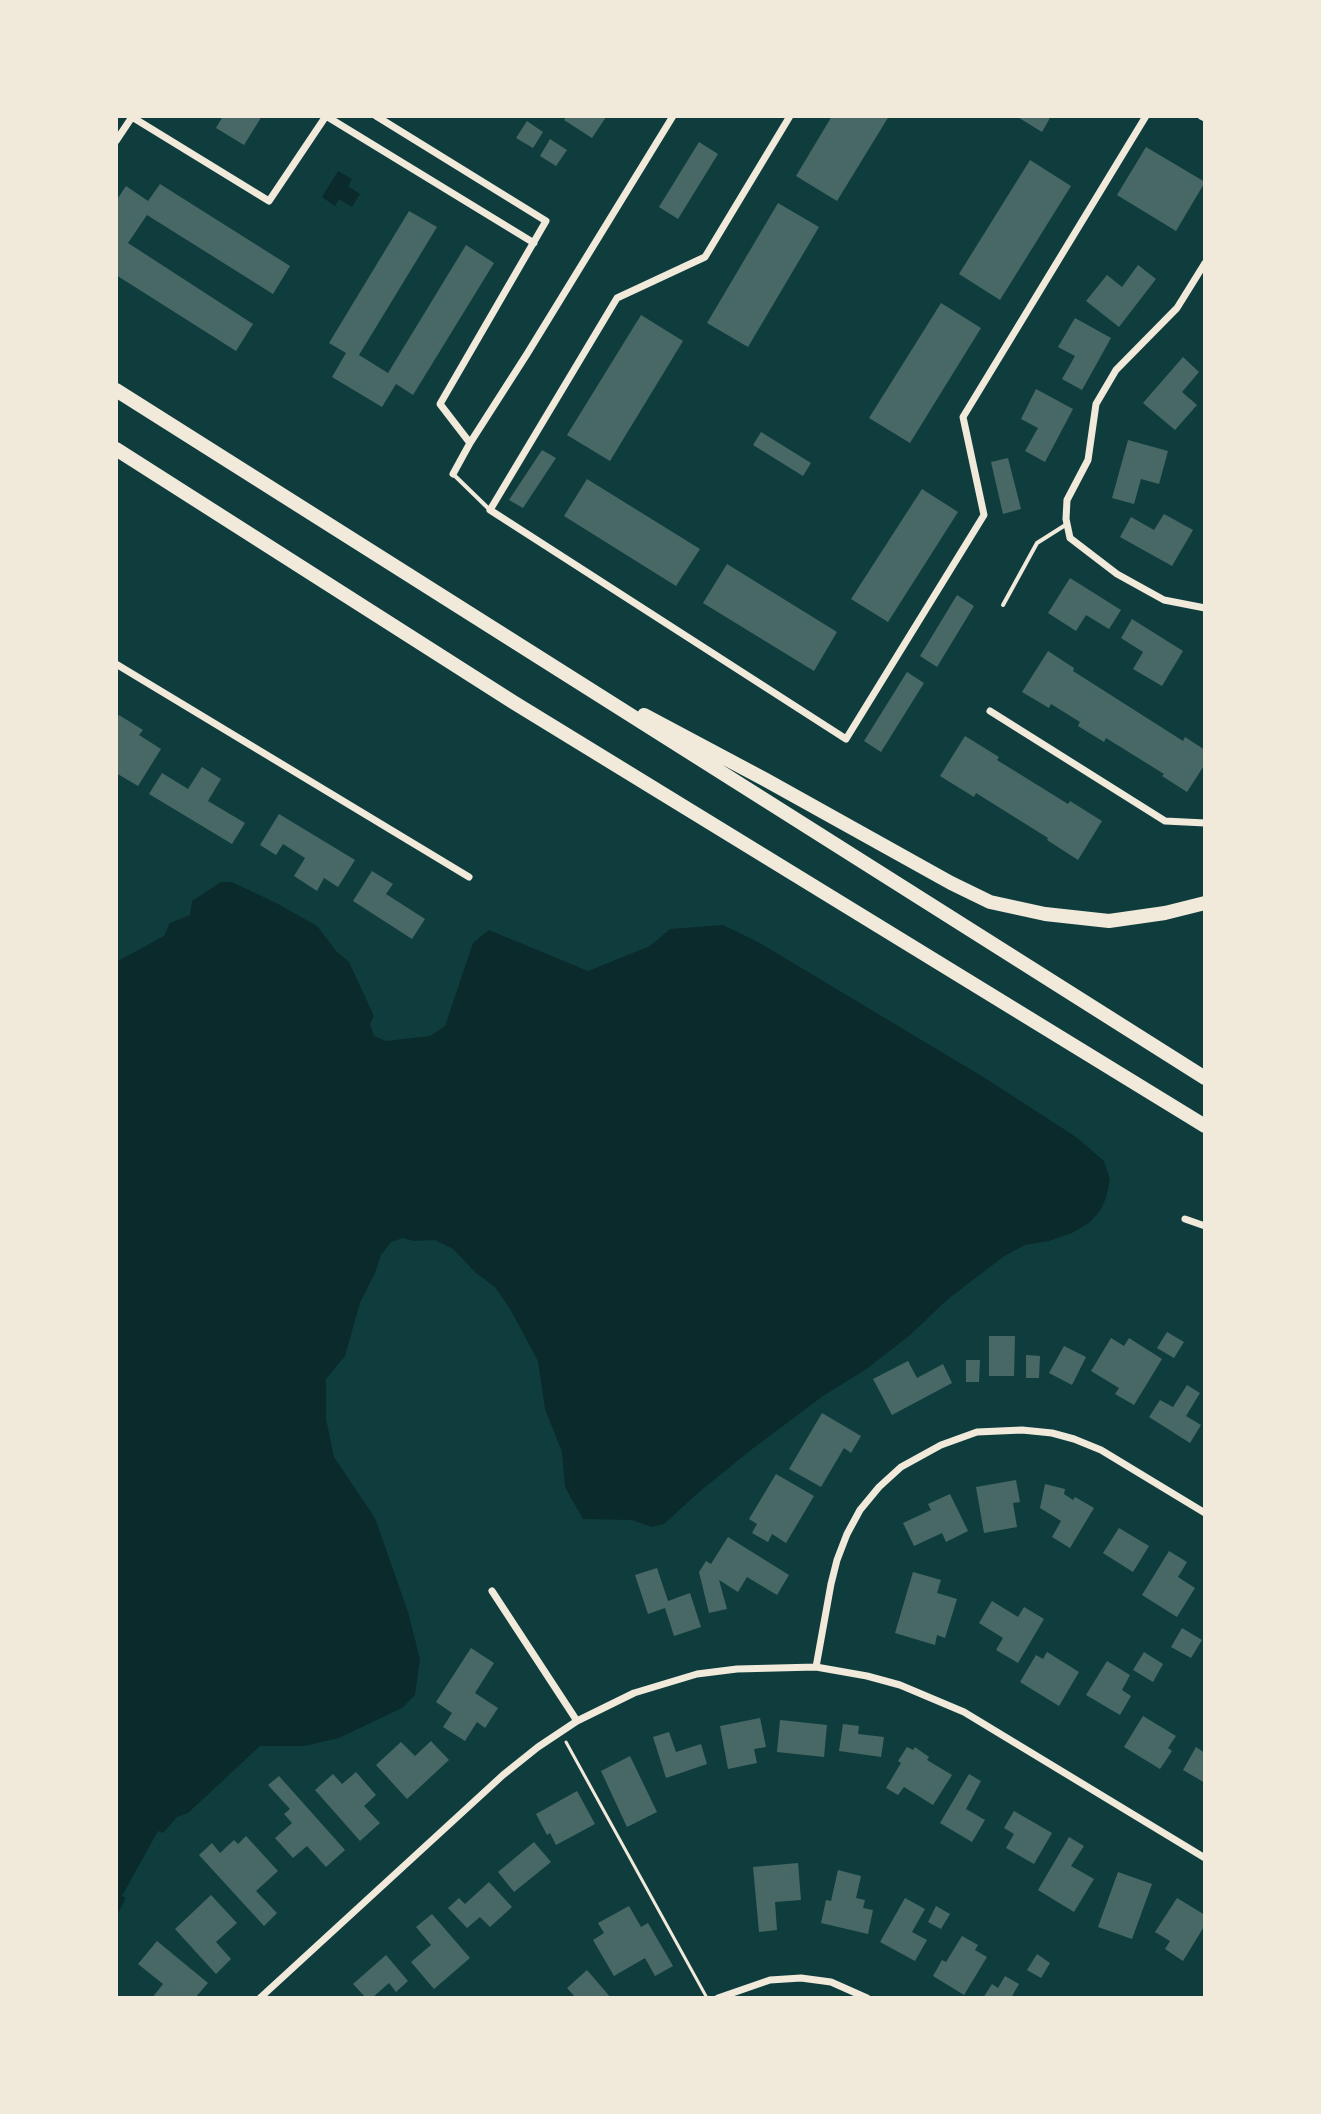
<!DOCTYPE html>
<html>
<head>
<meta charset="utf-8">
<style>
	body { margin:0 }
	#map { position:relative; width:1321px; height:2114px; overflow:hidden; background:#0f3d3e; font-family:"Libre Baskerville",serif }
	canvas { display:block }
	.frame { position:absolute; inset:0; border:118px solid #f1e9da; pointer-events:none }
</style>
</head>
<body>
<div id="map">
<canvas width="1321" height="2114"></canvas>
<div class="frame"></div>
</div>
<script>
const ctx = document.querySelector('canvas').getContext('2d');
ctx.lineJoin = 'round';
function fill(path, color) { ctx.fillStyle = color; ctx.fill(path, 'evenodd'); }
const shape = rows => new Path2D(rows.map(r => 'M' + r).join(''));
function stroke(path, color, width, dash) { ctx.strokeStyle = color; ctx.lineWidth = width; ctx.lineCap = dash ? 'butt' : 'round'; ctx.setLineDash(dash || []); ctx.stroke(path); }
fill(shape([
	[338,171,352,179,348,186,360,194,352,207,339,199,335,206,322,197],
	[221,882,232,882,278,904,317,926,337,952,349,962,374,1016,370,1024,374,1036,386,1041,430,1036,445,1026,473,943,489,930,588,971,650,946,670,929,723,925,758,942,985,1078,1076,1137,1104,1161,1110,1180,1106,1198,1100,1211,1089,1223,1072,1233,1049,1241,1025,1245,1003,1257,948,1299,909,1336,865,1370,823,1396,751,1450,699,1492,664,1524,652,1527,632,1520,583,1519,565,1487,562,1452,545,1409,538,1361,510,1309,495,1287,476,1273,453,1249,435,1240,414,1241,403,1238,391,1242,381,1255,375,1273,360,1303,345,1356,326,1379,326,1419,334,1457,375,1518,408,1612,420,1659,415,1695,402,1708,339,1738,304,1746,260,1746,188,1813,177,1817,163,1833,158,1831,122,1896,126,1898,116,1917,116,962,164,936,170,923,190,915,192,901]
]), '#0a2a2b');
fill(shape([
	[223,116,262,116,244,145,216,128],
	[567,116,604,116,606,117,592,138,564,120],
	[832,116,889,116,837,201,796,176],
	[1016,116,1051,116,1042,132],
	[527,121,543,132,533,148,516,138],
	[550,139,567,150,556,166,540,156],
	[699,142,718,154,678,219,659,207],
	[1146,147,1205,182,1176,231,1117,195],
	[1030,160,1071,186,1000,300,959,274],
	[160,184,290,266,273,294,147,215,128,243,253,324,236,351,116,275,116,201,126,186,148,201],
	[778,203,819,227,748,347,707,323],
	[409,211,437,227,359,355,388,373,466,245,494,263,413,395,396,384,382,407,332,377,346,353,329,343],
	[1138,265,1156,279,1119,327,1086,301,1107,275,1122,287],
	[941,303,981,328,910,443,869,418],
	[641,315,683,341,610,461,567,435],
	[1075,318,1111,338,1082,390,1062,379,1075,356,1058,347],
	[1183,357,1199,372,1182,392,1197,405,1175,430,1143,403],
	[1036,389,1073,409,1045,462,1025,451,1038,428,1021,419],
	[761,432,811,463,803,476,753,445],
	[1128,440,1168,451,1159,484,1141,479,1134,504,1112,498],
	[542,450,556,458,523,508,509,500],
	[1008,458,1021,509,1003,514,991,462],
	[587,479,700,549,676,586,564,516],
	[922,489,958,512,888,622,851,599],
	[1164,514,1193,530,1172,566,1120,537,1131,517,1154,530],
	[727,564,837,632,814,671,703,603],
	[1070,578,1121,610,1109,629,1086,615,1076,631,1048,613],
	[957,595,974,606,937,667,920,656],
	[1132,619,1183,651,1162,686,1133,669,1143,652,1121,638],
	[1048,651,1074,668,1073,671,1183,741,1185,737,1205,750,1205,764,1187,792,1162,776,1164,774,1106,738,1104,742,1078,726,1080,722,1051,704,1049,708,1022,692],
	[907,672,924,683,881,752,864,741],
	[119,715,143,730,139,735,161,749,138,786,116,773,116,719],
	[965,736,999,757,997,760,1068,804,1070,801,1102,821,1078,860,1047,840,1048,838,976,793,974,797,940,776],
	[202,767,221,779,208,801,245,823,232,844,149,794,162,773,188,789],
	[279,814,355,860,338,887,324,878,317,891,294,876,305,858,283,844,276,855,260,845],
	[372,871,393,884,386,894,425,919,412,939,353,901],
	[1167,1332,1184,1342,1174,1358,1157,1348],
	[989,1336,1015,1336,1014,1376,989,1376],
	[1111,1338,1124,1346,1129,1338,1162,1359,1134,1405,1115,1394,1119,1388,1091,1371],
	[1064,1346,1086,1357,1072,1385,1049,1373],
	[1026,1355,1040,1356,1039,1378,1026,1378],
	[966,1360,980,1360,979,1382,966,1382],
	[908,1361,917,1378,943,1364,952,1383,892,1415,873,1379],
	[1187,1385,1200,1393,1186,1416,1201,1425,1190,1443,1149,1417,1160,1400,1173,1407],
	[822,1413,861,1436,851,1453,844,1448,821,1487,789,1469],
	[776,1474,814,1496,786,1543,772,1534,768,1542,752,1533,757,1524,749,1519],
	[1016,1480,1020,1502,1013,1503,1017,1527,984,1533,976,1487],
	[1045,1484,1065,1489,1064,1494,1073,1500,1075,1497,1094,1508,1070,1548,1052,1537,1061,1521,1040,1508],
	[950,1494,968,1531,946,1542,942,1533,914,1546,903,1523,931,1510,928,1504],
	[1119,1528,1149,1546,1133,1572,1103,1553],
	[728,1537,789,1575,777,1595,747,1577,738,1592,719,1580,727,1609,709,1613,699,1572,706,1561,711,1564],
	[1169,1551,1187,1562,1178,1577,1195,1588,1177,1617,1142,1595],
	[657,1568,668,1601,690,1593,701,1627,674,1636,665,1608,648,1614,635,1575],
	[913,1572,941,1580,937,1593,957,1599,945,1638,937,1635,935,1645,895,1633],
	[992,1601,1018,1617,1024,1607,1044,1619,1018,1663,996,1650,1003,1638,979,1623],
	[1182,1628,1202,1640,1191,1658,1171,1647],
	[471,1648,494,1663,475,1693,498,1708,485,1728,477,1722,465,1741,443,1727,452,1713,436,1702],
	[1047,1652,1079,1672,1059,1706,1020,1682,1036,1655,1043,1659],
	[1144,1652,1163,1664,1153,1682,1133,1670],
	[1107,1661,1130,1675,1122,1690,1131,1696,1120,1715,1086,1695],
	[1143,1716,1176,1736,1168,1748,1172,1751,1160,1769,1124,1747],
	[760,1718,766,1747,754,1749,757,1763,728,1769,720,1726],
	[780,1720,827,1725,824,1757,777,1752],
	[843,1724,859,1726,858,1734,884,1737,881,1757,839,1751],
	[669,1732,676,1752,701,1744,707,1764,666,1778,653,1737],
	[431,1741,449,1760,407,1799,376,1765,401,1742,415,1756],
	[907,1747,913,1750,915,1747,929,1757,927,1760,952,1775,933,1805,904,1787,898,1795,886,1788,901,1763,898,1761],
	[1196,1747,1205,1753,1205,1783,1183,1770],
	[630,1756,657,1812,627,1827,601,1771],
	[356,1772,376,1795,364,1806,380,1823,360,1841,315,1790,333,1774,342,1784],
	[969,1774,981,1781,966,1809,985,1820,972,1842,940,1823],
	[279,1776,345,1850,326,1867,307,1846,293,1858,275,1838,292,1823,284,1814,290,1809,268,1785],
	[577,1791,595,1824,556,1845,550,1833,547,1835,536,1814],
	[1014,1811,1052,1833,1034,1864,1006,1848,1014,1834,1004,1828],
	[246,1836,278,1871,256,1891,277,1913,264,1926,199,1855,212,1843,220,1853,234,1840,238,1844],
	[1069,1837,1084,1846,1071,1866,1094,1879,1074,1912,1038,1890],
	[534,1842,551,1862,514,1892,498,1872],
	[798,1863,801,1900,775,1902,777,1930,759,1932,753,1867],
	[838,1870,861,1876,856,1898,865,1900,863,1908,873,1910,868,1934,821,1923,826,1900,831,1901],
	[1118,1872,1152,1884,1132,1939,1098,1927],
	[489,1882,512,1907,490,1927,480,1917,467,1928,448,1908,459,1898,465,1904],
	[211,1895,237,1923,216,1942,231,1959,216,1974,175,1929],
	[905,1898,925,1909,912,1932,927,1940,915,1961,880,1942],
	[1177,1898,1205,1915,1205,1925,1183,1961,1165,1949,1170,1941,1155,1932],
	[629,1906,641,1927,648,1923,673,1966,655,1976,645,1958,614,1976,593,1940,604,1933,598,1923],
	[936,1906,950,1914,941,1929,928,1922],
	[432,1914,470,1958,434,1989,411,1962,431,1945,416,1927],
	[962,1936,978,1945,975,1950,987,1957,964,1995,933,1976,942,1960,946,1962],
	[157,1941,208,1983,195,1998,152,1998,163,1984,138,1964],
	[1037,1954,1050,1963,1041,1978,1027,1970],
	[386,1955,408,1981,396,1992,389,1983,372,1998,366,1998,353,1984],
	[587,1970,611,1998,576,1998,567,1988],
	[1005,1976,1019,1984,1011,1998,983,1998,992,1984,998,1988]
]), '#486865');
stroke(shape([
	[566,1742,707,1998]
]), '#f1e9da', 3);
stroke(shape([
	[453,474,490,510],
	[1003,605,1037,543,1067,524]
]), '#f1e9da', 4);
stroke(shape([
	[326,116,534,243],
	[376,116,546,221,440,404,470,443],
	[790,116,705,257,617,298,490,510,846,739,984,515,963,417,1146,116],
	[1201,116,1205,118],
	[116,141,132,117,269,201,326,116],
	[1205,263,1177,308,1116,370,1096,404,1088,460,1067,500,1066,519,1070,538,1117,574,1164,600,1205,608],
	[453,474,470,443,527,354,673,116],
	[116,664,469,877],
	[990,711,1165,821,1205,823],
	[1185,1219,1205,1226],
	[492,1591,577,1721],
	[816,1667,831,1584,837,1560,847,1534,860,1510,879,1487,901,1467,941,1445,977,1432,1022,1430,1052,1433,1074,1439,1101,1450,1205,1513],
	[260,1998,503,1775,538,1747,577,1721,634,1693,697,1674,737,1669,816,1667,867,1676,900,1685,964,1712,1205,1858],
	[718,1998,770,1980,801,1978,831,1982,867,1998]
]), '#f1e9da', 7);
stroke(shape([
	[116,390,1205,1078],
	[116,449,513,702,1205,1126],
	[644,715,766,780,951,883,990,902,1045,914,1109,921,1165,913,1205,903]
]), '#f1e9da', 14);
</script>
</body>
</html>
